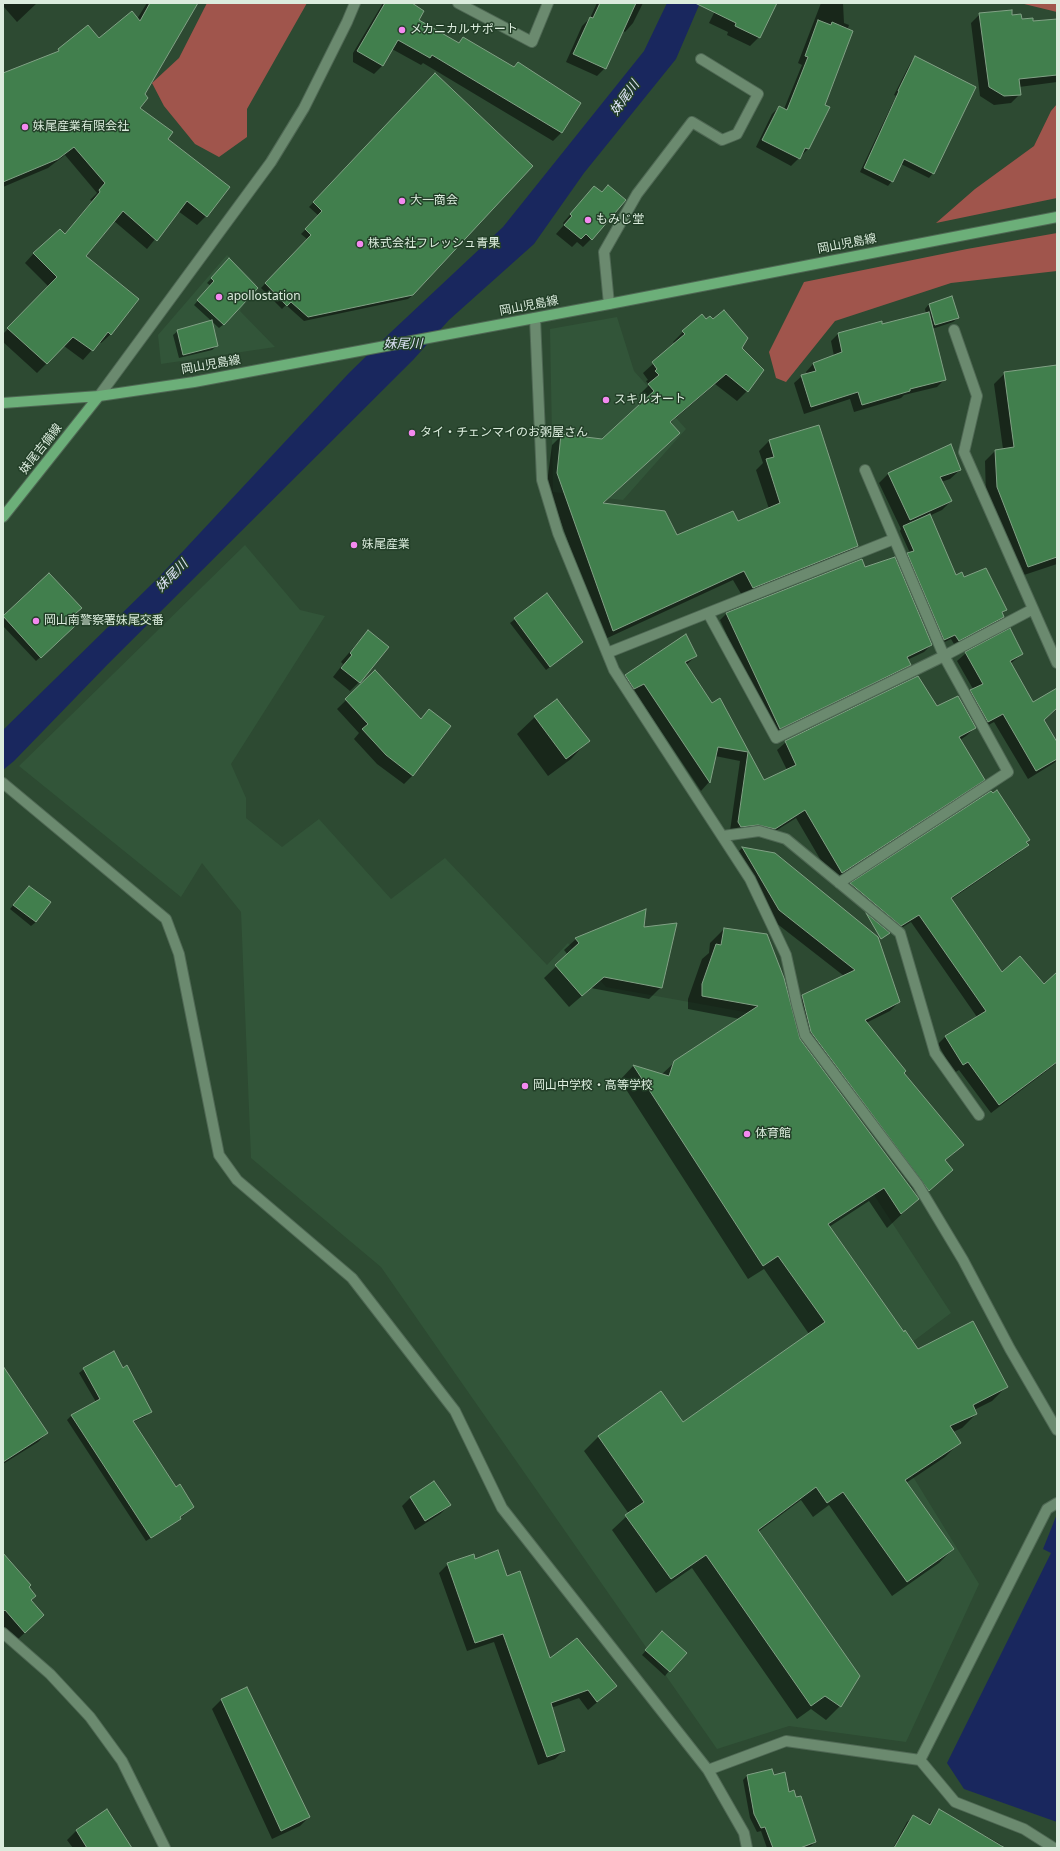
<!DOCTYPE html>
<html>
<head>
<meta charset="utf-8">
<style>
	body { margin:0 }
	#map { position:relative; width:1060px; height:1851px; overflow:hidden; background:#2d4a32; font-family:"Noto Sans",sans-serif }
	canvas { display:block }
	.frame { position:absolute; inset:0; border:4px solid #dbecdd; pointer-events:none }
</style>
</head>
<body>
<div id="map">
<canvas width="1060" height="1851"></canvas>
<div class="frame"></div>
</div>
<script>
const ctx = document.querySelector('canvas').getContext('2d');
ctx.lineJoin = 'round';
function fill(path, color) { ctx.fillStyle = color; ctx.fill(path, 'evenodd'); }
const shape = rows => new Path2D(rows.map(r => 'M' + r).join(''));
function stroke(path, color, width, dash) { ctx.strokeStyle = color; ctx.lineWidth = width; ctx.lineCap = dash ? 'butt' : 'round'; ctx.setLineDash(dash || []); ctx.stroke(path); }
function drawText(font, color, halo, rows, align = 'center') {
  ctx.font = font + ' "Noto Sans","Noto Sans JP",sans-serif'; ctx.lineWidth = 3; ctx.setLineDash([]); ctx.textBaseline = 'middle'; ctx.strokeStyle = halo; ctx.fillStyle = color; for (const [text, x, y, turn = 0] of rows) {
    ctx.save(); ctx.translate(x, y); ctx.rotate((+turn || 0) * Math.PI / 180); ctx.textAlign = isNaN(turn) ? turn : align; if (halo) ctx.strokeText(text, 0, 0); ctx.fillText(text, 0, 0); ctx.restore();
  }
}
fill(shape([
	[227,255,256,284,240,311,275,347,161,364,158,335],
	[617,317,634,371,686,429,623,500,553,492,550,329],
	[245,545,300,610,325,616,231,764,246,798,246,818,282,847,319,819,391,899,445,858,547,965,568,943,606,987,756,1014,951,1313,856,1384,979,1584,906,1742,789,1726,717,1749,381,1267,251,1158,241,912,202,863,181,897,19,766]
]), '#325539');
fill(shape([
	[207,3,307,3,247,109,247,137,219,157,195,144,164,106,152,83,179,58],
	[1020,3,1057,3,1057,12],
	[1057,104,1057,198,936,223,975,189,1034,146,1051,111],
	[1057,233,1057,271,951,283,835,321,786,382,776,378,769,352,804,282,967,249]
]), '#a0554c');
fill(shape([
	[667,3,700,3,676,59,584,173,534,244,449,320,413,360,108,664,14,761,3,770,3,730,158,578,349,373,391,332,503,227,644,51],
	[1057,1514,1057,1822,964,1789,947,1763,1051,1553,1043,1549]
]), '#19275e');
fill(shape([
	[3,3,37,3,17,22,3,6],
	[147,3,197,3,143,94,139,108,167,139,206,216,197,225,178,211,147,249,114,221,84,256,111,334,101,343,99,342,83,360,64,346,37,373,3,342,3,334,49,287,25,263,34,253,64,235,92,201,90,200,97,193,65,155,48,168,3,187,3,74,54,54,59,50,99,39,137,19],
	[383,3,410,3,418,20,458,43,463,39,513,67,518,63,579,103,561,133,553,141,423,63,421,65,392,49,382,66,374,74,353,62,353,53],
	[597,3,643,3,633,23,625,32,623,31,605,68,597,76,566,62,582,26,590,18],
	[719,3,776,3,759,37,750,46,727,35,728,32,709,23],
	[821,3,843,3,844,23,849,25,808,149,791,166,756,147,772,114,779,107,784,109,802,65,798,63],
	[980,14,1012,16,1021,20,1032,22,1057,20,1057,82,1019,87,1020,94,1011,103,994,105,980,96,971,23],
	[915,57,933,173,929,178,901,164,892,181,888,186,860,172,896,96,894,95,911,62],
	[435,74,413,295,408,299,304,321,286,305,282,309,261,288,307,239,301,234,319,216,309,207],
	[594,187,591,239,583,247,577,242,572,247,556,234,564,225,563,223],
	[225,264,224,324,219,328,194,305,211,286,207,283],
	[951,298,958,318,953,322,932,329,945,379,937,387,904,395,901,398,854,412,850,399,804,414,794,383,802,376,807,374,806,372,813,364,834,356,831,341,838,334,882,325,926,314,925,309,929,304],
	[702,316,741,348,747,391,737,401,715,384,670,423,679,433,602,504,676,536,737,523,769,509,756,470,763,463,759,451,769,441,819,426,857,546,847,556,743,597,733,580,603,640,547,483,552,445,562,435,602,440,645,401,639,395,649,385,646,381,648,380,643,373,675,344,673,342,683,332],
	[178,331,217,346,212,350,179,358,173,335],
	[1057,366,1057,564,1018,577,986,497,985,461,995,451,1003,449,994,384,1005,373],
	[950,445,960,470,950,479,941,482,951,501,942,510,929,516,956,576,964,578,1006,609,1002,614,1003,617,999,621,954,644,951,639,940,644,904,558,910,553,900,531,901,529,879,483,888,474],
	[903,527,905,527,917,555,916,556],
	[865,568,931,645,924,652,907,660,910,665,903,671,773,735,720,620,726,614],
	[49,574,68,619,74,626,36,661,3,626,3,617],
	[546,595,582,642,546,670,510,623],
	[368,631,359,682,350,691,333,677,343,664,341,662],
	[966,653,1022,654,1010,664,1032,703,1057,690,1057,709,1043,720,1057,744,1057,760,1054,763,1028,779,994,722,979,730,962,699,973,689,957,661],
	[696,656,686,665,712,704,720,699,764,782,787,770,777,750,786,742,936,707,975,728,966,736,960,740,983,779,975,788,833,881,796,818,766,837,730,831,740,761,715,756,709,782,701,791,635,692,626,697,617,684,625,675],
	[375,672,420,720,429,710,413,775,404,784,377,764,354,739,359,733,337,709],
	[535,717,588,741,571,759,548,776,517,734],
	[991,792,1027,845,1019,853,950,900,1001,974,1044,985,1057,973,1057,1063,991,1113,959,1070,954,1073,938,1044,946,1036,977,1017,911,922,893,933,843,892,851,884],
	[742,848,775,854,899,1002,890,1011,866,1023,903,1073,954,1153,944,1161,943,1179,920,1198,803,1041,794,1005,802,996,844,976,771,919,734,856],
	[29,887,36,922,31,926,10,909],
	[645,911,643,928,661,987,649,999,591,988,569,1007,544,978,568,955,564,950,576,939],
	[724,929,799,1039,918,1199,887,1228,869,1201,829,1227,904,1333,918,1350,1006,1387,992,1401,974,1410,976,1414,962,1428,953,1432,959,1443,945,1457,906,1483,953,1549,939,1563,892,1596,829,1505,813,1517,801,1500,758,1532,859,1676,840,1706,826,1720,811,1709,797,1719,692,1568,656,1593,612,1530,629,1514,584,1451,598,1437,661,1393,682,1423,809,1334,764,1269,748,1279,620,1080,633,1066,662,1074,675,1062,740,1019,688,1009,688,999,702,959,709,953,710,943],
	[84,1369,123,1369,150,1411,146,1416,133,1422,176,1488,193,1507,175,1523,146,1541,67,1420,71,1416,96,1402,79,1373],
	[3,1374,47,1433,38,1442,3,1464],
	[411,1497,450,1505,440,1514,415,1530,402,1506],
	[448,1564,506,1577,550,1659,616,1686,588,1710,579,1698,551,1708,564,1750,555,1759,538,1765,494,1642,467,1651,439,1573],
	[3,1578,28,1587,34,1624,16,1641,3,1626],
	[658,1637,669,1671,665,1676,642,1655],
	[246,1688,309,1817,300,1826,272,1839,212,1709,221,1700],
	[747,1776,773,1776,788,1793,815,1842,811,1846,805,1848,767,1848,761,1831,757,1832,750,1818,743,1780],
	[939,1810,982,1836,984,1835,1002,1845,1001,1848,898,1848,894,1846,907,1822,913,1817,928,1825],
	[107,1811,131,1848,73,1848,67,1840,76,1831]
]), '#0007');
const building = shape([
	[150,3,198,3,145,94,148,98,140,108,173,132,168,139,230,187,207,217,187,201,157,241,123,211,86,256,139,299,111,335,108,332,93,351,73,337,47,364,7,328,57,277,33,253,60,229,65,234,100,192,99,190,105,183,74,147,58,159,3,182,3,73,59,51,58,49,88,25,99,38,132,11,140,21,150,3],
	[385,3,412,3,424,11,419,20,459,43,463,37,514,67,518,62,581,103,562,133,432,55,430,58,398,40,383,66,357,51,385,3],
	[600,3,636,3,606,69,573,54,590,17,593,18,600,3],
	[695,3,777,3,760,38,735,26,736,23,695,3],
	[1012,10,1012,15,1021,14,1022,19,1033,18,1033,21,1057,19,1057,75,1019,79,1021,95,1004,96,989,87,979,13,1012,10],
	[818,20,831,25,832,22,853,31,825,105,830,107,809,149,805,148,800,159,762,140,779,106,787,110,808,57,805,56,818,20],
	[915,56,976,87,934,174,904,159,893,182,864,168,899,91,898,91,915,56],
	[435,73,533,166,413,295,308,317,291,302,287,306,265,283,311,235,305,229,322,211,313,202,435,73],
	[608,185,626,200,592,240,586,234,581,239,564,225,572,216,570,214,594,186,602,192,608,185],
	[229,258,258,288,224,325,197,300,214,281,211,278,229,258],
	[952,296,959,318,935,325,929,304,952,296],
	[724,310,748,338,742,348,764,370,748,392,726,374,670,422,680,433,603,503,665,511,677,535,733,511,738,521,780,503,766,459,774,457,769,440,819,425,858,546,753,588,744,571,613,631,557,473,561,434,602,439,654,391,648,384,659,375,655,371,657,369,652,362,685,334,682,331,702,314,706,319,710,316,713,319,724,310],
	[929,312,946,380,910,389,910,391,862,405,858,392,811,407,801,375,816,371,813,363,842,352,838,333,882,321,882,324,929,312],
	[212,320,218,346,183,355,177,330,212,320],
	[1057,365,1057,557,1028,567,997,487,995,450,1014,447,1004,372,1057,365],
	[951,444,961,470,940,477,952,501,910,520,888,473,951,444],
	[930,514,956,575,962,572,964,577,986,568,1007,610,1002,612,1004,617,959,641,955,635,944,640,907,553,914,551,903,526,930,514],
	[895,557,932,645,907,657,911,665,780,729,726,613,862,559,865,567,895,557],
	[49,573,82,608,69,619,75,626,41,658,3,616,49,573],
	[547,593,583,642,550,667,514,618,547,593],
	[1010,628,1023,654,1010,661,1033,702,1057,688,1057,708,1044,720,1057,742,1057,759,1036,771,1003,714,988,722,970,690,983,684,965,652,1010,628],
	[368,630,389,647,360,683,341,668,352,655,350,653,368,630],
	[686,634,697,656,685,662,712,703,720,698,764,780,796,765,785,741,918,676,937,706,958,696,976,728,959,737,985,780,842,873,805,810,775,829,758,825,741,827,738,822,748,752,718,747,710,783,644,684,634,689,625,675,686,634],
	[375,670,421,719,429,709,451,726,413,776,386,755,362,729,368,724,345,699,375,670],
	[557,699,590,741,566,759,534,716,557,699],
	[997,790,1030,840,1026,842,1029,845,951,898,1002,972,1020,956,1044,984,1057,972,1057,1062,999,1105,968,1062,963,1065,945,1036,986,1011,919,915,901,926,850,883,991,791,993,793,997,790],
	[742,847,775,853,878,937,900,1002,865,1020,906,1071,904,1073,964,1145,945,1160,953,1170,929,1191,811,1032,802,995,855,970,779,910,742,847],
	[29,886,51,902,36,922,13,905,29,886],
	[646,909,644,927,677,923,662,988,604,977,582,996,555,965,579,943,575,938,646,909],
	[866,913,890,933,881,939,866,913],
	[724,928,767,934,784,978,800,1039,919,1199,901,1214,884,1188,828,1224,904,1332,905,1330,918,1349,973,1321,1008,1387,973,1405,977,1414,950,1426,961,1443,905,1480,954,1549,907,1582,843,1492,827,1503,816,1487,758,1530,860,1676,841,1707,825,1696,811,1706,706,1555,671,1579,625,1515,644,1502,598,1436,661,1391,683,1422,825,1322,778,1256,763,1266,633,1065,669,1076,674,1061,758,1006,702,996,702,984,716,944,721,945,724,928],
	[114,1351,123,1368,127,1365,152,1412,133,1421,176,1487,180,1484,194,1507,180,1517,181,1519,151,1538,71,1415,100,1399,83,1368,114,1351],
	[3,1366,48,1433,3,1462,3,1366],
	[434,1481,451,1505,425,1521,410,1497,434,1481],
	[498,1550,507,1576,520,1571,550,1658,577,1638,617,1686,597,1702,588,1690,551,1703,565,1751,547,1757,503,1634,475,1643,447,1563,474,1554,475,1559,498,1550],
	[3,1553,31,1585,29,1587,36,1596,31,1600,44,1615,25,1633,5,1610,3,1612,3,1553],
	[662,1631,687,1653,670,1672,645,1650,662,1631],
	[247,1687,310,1817,281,1831,221,1699,247,1687],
	[772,1769,774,1775,785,1772,789,1792,794,1790,796,1797,801,1796,816,1842,800,1848,773,1848,765,1827,761,1828,754,1814,747,1775,772,1769],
	[107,1809,132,1848,87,1848,76,1830,107,1809],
	[939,1809,1005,1848,894,1848,913,1815,930,1825,939,1809]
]);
fill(building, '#417f4d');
stroke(building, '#81a185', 1);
const minor = shape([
	[458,3,532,42,548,3],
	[609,304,604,252,637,194,692,122,722,140,737,134,758,94,701,59],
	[535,318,542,480,558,533,614,670,750,879,786,955,797,1005,805,1035,918,1185,963,1260,1010,1349,1057,1430],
	[954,330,977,396,964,452,1057,663],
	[99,396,271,162,304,108,347,22,355,3],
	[708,613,776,738,944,656,1033,609],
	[607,653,894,539],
	[3,783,166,919,179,954,219,1155,237,1180,352,1278,455,1411,502,1508,708,1770,744,1833,747,1848],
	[723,836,759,831,786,839,900,933,935,1053,979,1115],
	[839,883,1008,772,944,656,865,470],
	[3,1633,50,1674,90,1717,122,1761,165,1848],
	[920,1760,955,1802,1024,1829,1054,1848],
	[708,1770,786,1741,920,1760,1047,1509,1057,1503]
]);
const major = shape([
	[3,403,99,396,194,382,609,304,1057,217],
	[3,517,99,396]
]);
stroke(minor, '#4f6854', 12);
stroke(major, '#4f6854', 12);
stroke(minor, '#6b8a6f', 10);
stroke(major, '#6caf79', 10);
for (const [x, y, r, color] of [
	[402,30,4,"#f489f0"],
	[25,127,4,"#f489f0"],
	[402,201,4,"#f489f0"],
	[588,220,4,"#f489f0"],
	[360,244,4,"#f489f0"],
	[219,297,4,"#f489f0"],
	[606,400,4,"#f489f0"],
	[412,433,4,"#f489f0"],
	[354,545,4,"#f489f0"],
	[36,621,4,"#f489f0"],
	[525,1086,4,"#f489f0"],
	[747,1134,4,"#f489f0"]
]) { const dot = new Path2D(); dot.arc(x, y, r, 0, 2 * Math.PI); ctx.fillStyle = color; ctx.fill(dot); stroke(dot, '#233f28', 1.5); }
drawText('12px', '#dbecdd', '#233f28', [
	["メカニカルサポート",410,30],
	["妹尾産業有限会社",33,127],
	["大一商会",410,201],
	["もみじ堂",596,220],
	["株式会社フレッシュ青果",368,244],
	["apollostation",227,297],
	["スキルオート",614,400],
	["タイ・チェンマイのお粥屋さん",420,433],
	["妹尾産業",362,545],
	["岡山南警察署妹尾交番",44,621],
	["岡山中学校・高等学校",533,1086],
	["体育館",755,1134]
], 'left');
drawText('12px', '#dbecdd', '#233f28', [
	["岡山児島線",847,244,-11],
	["岡山児島線",529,306,-11],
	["岡山児島線",211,365,-10],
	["妹尾吉備線",41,449,-52]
]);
drawText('italic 13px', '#dce3f5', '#233f28', [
	["妹尾川",625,98,-54],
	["妹尾川",403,344],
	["妹尾川",172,576,-46]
]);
</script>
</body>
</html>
